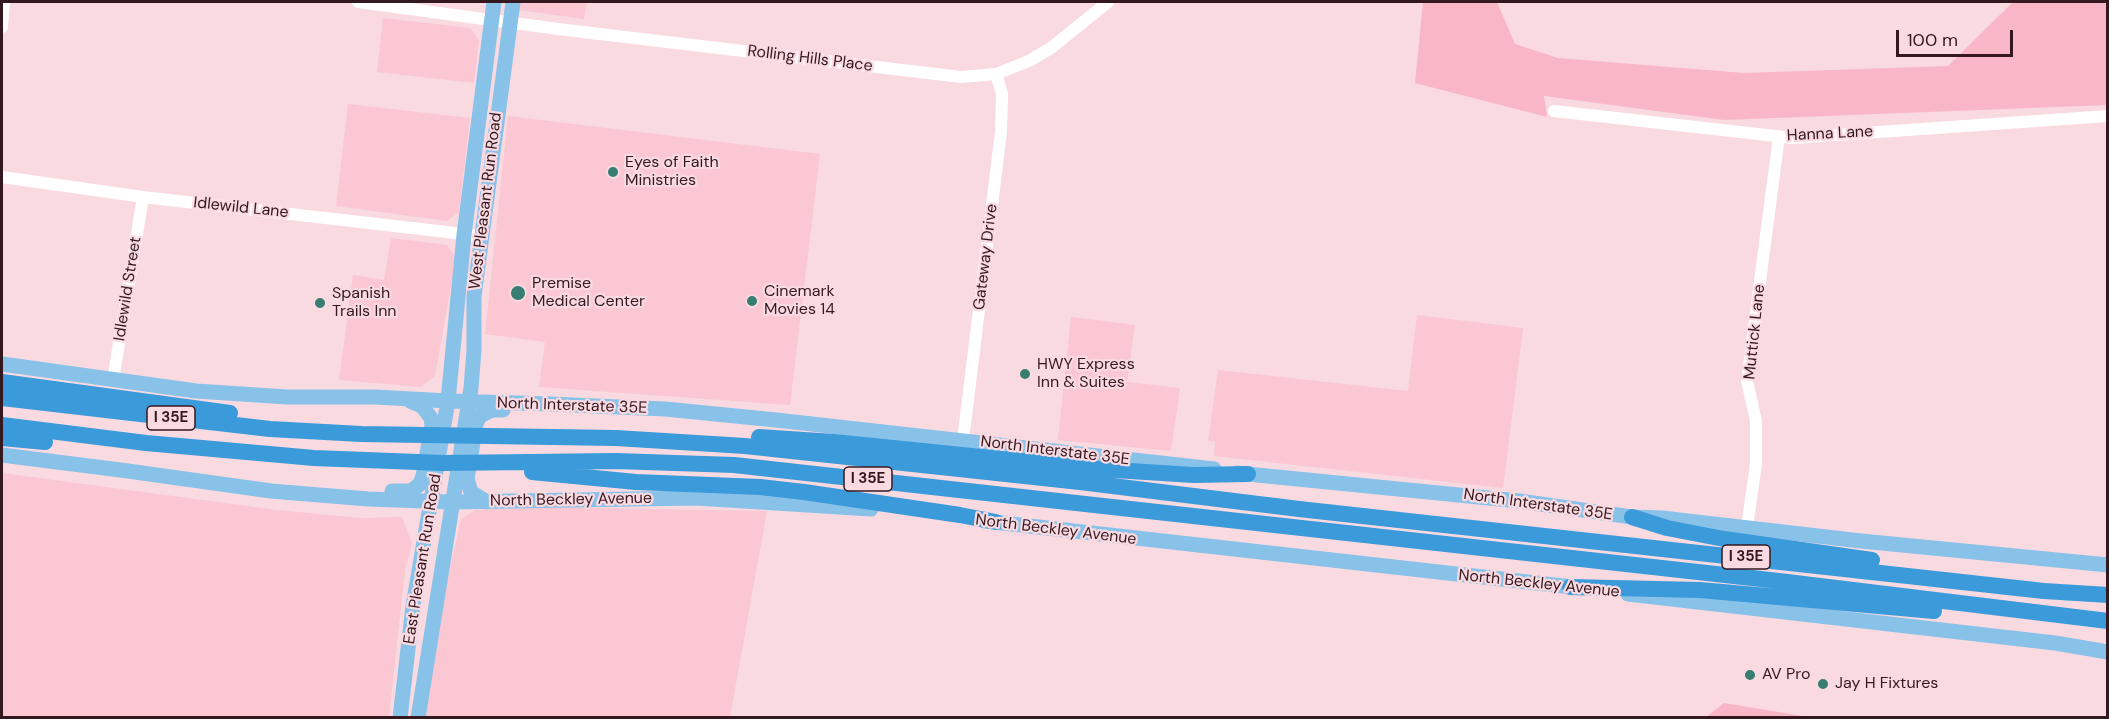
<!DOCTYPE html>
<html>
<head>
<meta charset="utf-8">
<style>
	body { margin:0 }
	#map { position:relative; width:2109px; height:719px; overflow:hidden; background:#f9dae1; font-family:"DM Sans",sans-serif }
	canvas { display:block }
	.frame { position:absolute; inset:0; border:3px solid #341820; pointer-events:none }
	.scale { position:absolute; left:1896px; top:30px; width:117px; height:27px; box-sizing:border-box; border:3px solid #341820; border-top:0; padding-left:8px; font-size:18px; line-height:21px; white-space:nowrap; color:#341820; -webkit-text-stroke:4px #f9dae1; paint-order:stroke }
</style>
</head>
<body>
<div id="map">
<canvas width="2109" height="719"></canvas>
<div class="frame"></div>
<div class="scale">100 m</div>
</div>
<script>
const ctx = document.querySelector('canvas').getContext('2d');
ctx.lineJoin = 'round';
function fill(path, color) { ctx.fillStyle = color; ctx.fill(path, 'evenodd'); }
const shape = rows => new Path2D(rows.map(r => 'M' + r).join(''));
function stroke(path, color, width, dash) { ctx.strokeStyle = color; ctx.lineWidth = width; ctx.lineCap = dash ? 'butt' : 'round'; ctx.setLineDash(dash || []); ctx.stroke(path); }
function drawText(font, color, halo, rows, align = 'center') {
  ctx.font = font + ' "DM Sans",sans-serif'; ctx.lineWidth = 4.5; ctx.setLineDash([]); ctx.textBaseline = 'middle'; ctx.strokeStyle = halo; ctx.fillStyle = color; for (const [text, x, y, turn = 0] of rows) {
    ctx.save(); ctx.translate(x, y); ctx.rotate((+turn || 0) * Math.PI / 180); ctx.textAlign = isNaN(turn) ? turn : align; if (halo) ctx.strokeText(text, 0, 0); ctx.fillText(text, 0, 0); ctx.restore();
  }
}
fill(shape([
	[519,2,587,2,584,19,518,10],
	[383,18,470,28,479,40,474,83,377,72],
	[348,104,470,118,459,212,447,221,336,206],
	[508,116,820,154,790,405,539,387,545,342,485,334],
	[391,238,447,245,456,257,435,376,421,387,339,380,353,275,384,280],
	[1417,315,1523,328,1503,488,1214,456,1215,442,1208,441,1218,370,1408,391],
	[1071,317,1135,325,1127,382,1180,388,1171,451,1058,440],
	[2,473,277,510,360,518,402,517,412,543,405,570,389,717,2,717],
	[545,507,767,511,730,717,426,718,433,646,461,519,475,510]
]), '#fac7d3');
fill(shape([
	[1423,2,1497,2,1515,44,1558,58,1744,73,1948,66,2013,2,2107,2,2107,105,1724,120,1544,96,1547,117,1415,83],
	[1724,703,1809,717,1810,717,1706,717]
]), '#f9b6c7');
stroke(shape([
	[358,2,558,29,961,77,996,74,1029,61,1051,48,1108,2],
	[2,27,4,2],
	[1554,111,1793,138,2108,116],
	[2,177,143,197,481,236],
	[113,380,143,197],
	[963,440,1001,132,1002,94,996,74],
	[1747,527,1756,464,1756,421,1747,381,1779,136]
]), '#fff', 12);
stroke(shape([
	[2,364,196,391,287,397,375,397,448,401,550,404,665,409,776,420,1214,469],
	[2,455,128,471,271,491,368,499,452,502,696,498,871,509],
	[1237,473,1519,501,1632,517,1662,518,1861,541,2108,565],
	[392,491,411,491,420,484,423,476,432,425,431,418,422,406,410,401],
	[487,502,471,492,467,479,476,424,480,416,492,410,503,410],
	[985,521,1581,588],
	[1628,594,2055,643,2108,652],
	[400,718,413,606,448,401,464,235,494,2],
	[418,718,471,388,474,350,474,296,513,2]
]), '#89c2e9', 15);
stroke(shape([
	[2,382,230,413],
	[2,398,270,429,361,434,616,438,745,446,1080,482,1299,509,2044,591,2108,595],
	[2,425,146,443,314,458,443,463,616,461,734,465,1779,581,2108,621],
	[759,437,834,442,1099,469,1193,475,1248,474],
	[2,438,45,442],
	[532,472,636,482,760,487,804,492,960,515,996,522],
	[1632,517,1667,528,1724,539,1872,560],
	[1570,587,1700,590,1934,611]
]), '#3a9ada', 16);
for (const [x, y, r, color] of [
	[613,172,6,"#387d72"],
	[518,293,8,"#387d72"],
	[752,301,6,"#387d72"],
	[320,303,6,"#387d72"],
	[1025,374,6,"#387d72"],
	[1750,675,6,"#387d72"],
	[1823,684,6,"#387d72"]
]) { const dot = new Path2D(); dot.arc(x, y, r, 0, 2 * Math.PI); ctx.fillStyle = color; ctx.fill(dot); stroke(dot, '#f9dae1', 2); }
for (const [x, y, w] of [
	[171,418,48],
	[868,479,48],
	[1746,557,48]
]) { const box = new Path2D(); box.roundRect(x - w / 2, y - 12, w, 24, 4.5); ctx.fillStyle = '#f9dae1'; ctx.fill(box); stroke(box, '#341820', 1.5); }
drawText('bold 15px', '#341820', null, [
	["I 35E",171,418],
	["I 35E",868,479],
	["I 35E",1746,557]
]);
drawText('16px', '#341820', '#f9dae1', [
	["Rolling Hills Place",810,59,7],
	["Hanna Lane",1830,134,-3],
	["West Pleasant Run Road",486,201,-83],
	["Idlewild Lane",241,208,6],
	["Gateway Drive",986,257,-83],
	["Idlewild Street",128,289,-81],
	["Muttick Lane",1755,332,-84],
	["North Interstate 35E",572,406,2],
	["North Interstate 35E",1055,451,7],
	["North Beckley Avenue",571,500,-1],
	["North Interstate 35E",1538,505,8],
	["North Beckley Avenue",1056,530,7],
	["East Pleasant Run Road",423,559,-81],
	["North Beckley Avenue",1539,584,6]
]);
drawText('16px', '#341820', '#f9dae1', [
	["Eyes of Faith",625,163],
	["Ministries",625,181],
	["Premise",532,284],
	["Medical Center",532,302],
	["Cinemark",764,292],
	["Movies 14",764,310],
	["Spanish",332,294],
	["Trails Inn",332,312],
	["HWY Express",1037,365],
	["Inn & Suites",1037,383],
	["AV Pro",1762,675],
	["Jay H Fixtures",1835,684]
], 'left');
</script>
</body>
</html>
